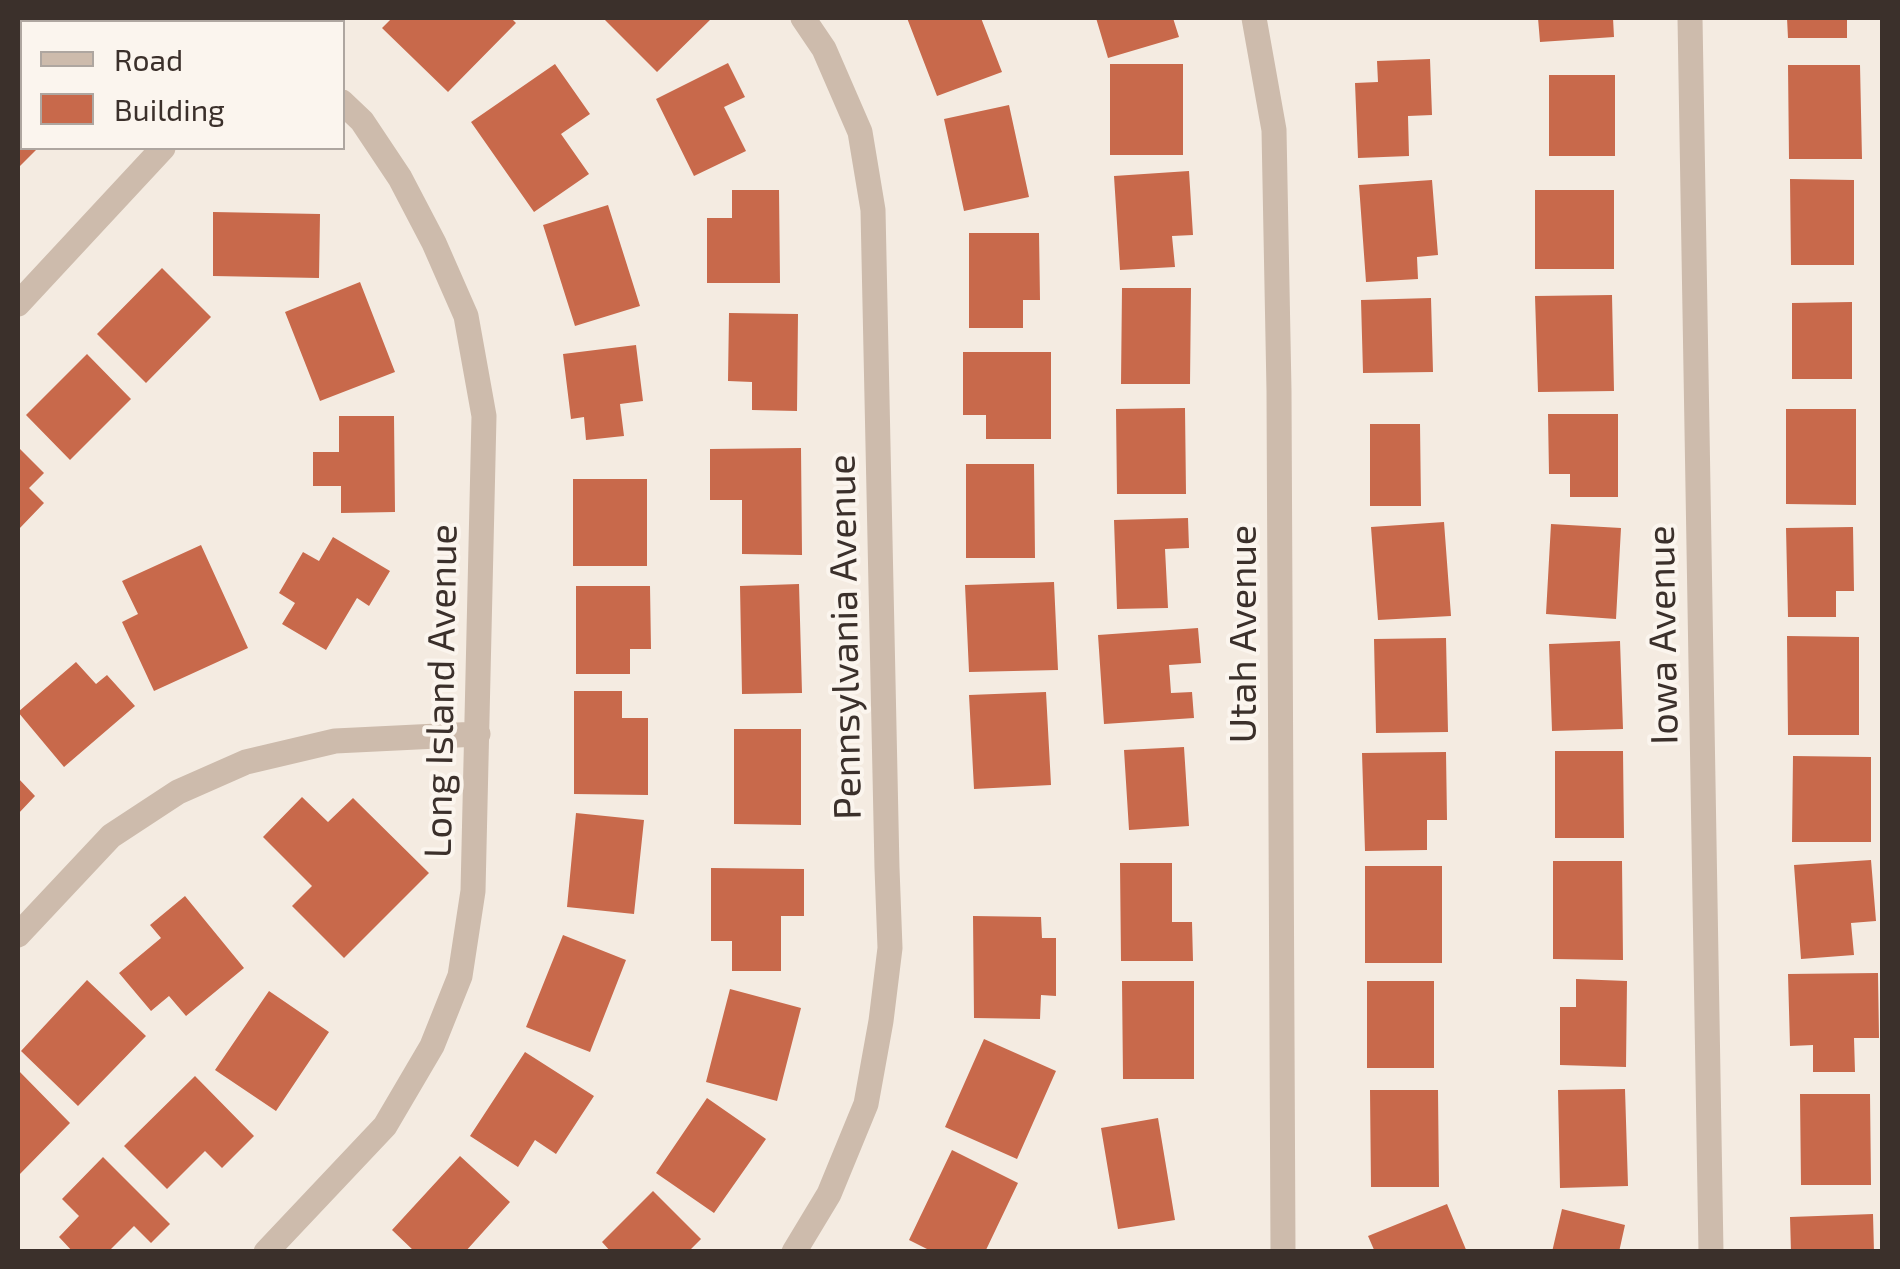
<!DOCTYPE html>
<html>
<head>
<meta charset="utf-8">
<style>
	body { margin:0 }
	#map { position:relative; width:1900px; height:1269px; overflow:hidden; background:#f4ebe1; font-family:"Exo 2",sans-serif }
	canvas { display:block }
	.frame { position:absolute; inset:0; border:20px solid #3b302b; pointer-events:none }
	.legend { position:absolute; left:20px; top:20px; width:325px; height:130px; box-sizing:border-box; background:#fbf5ee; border:2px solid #aea6a0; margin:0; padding:12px 18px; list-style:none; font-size:30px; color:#3b302b }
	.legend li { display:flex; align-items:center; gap:20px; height:50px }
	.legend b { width:50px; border:2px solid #aea6a0 }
</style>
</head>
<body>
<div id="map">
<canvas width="1900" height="1269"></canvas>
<div class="frame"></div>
<ul class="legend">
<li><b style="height:12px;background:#cdbbac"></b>Road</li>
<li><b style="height:28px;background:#c8694b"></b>Building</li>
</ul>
</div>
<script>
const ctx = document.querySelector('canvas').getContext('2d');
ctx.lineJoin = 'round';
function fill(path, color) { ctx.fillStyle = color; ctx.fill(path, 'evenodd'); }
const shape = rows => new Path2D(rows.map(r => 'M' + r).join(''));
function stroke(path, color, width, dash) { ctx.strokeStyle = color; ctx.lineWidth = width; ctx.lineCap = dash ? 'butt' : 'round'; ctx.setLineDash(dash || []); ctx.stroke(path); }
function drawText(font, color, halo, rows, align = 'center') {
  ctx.font = font + ' "Exo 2",sans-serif'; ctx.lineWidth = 8; ctx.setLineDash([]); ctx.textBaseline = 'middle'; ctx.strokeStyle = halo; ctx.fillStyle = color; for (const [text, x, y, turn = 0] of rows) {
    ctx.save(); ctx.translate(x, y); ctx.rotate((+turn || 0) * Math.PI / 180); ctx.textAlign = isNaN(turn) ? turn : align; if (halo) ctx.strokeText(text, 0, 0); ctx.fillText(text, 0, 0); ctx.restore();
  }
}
fill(shape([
	[392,18,511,18,516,23,448,92,382,28],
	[603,18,712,18,657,72],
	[907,18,981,18,1002,72,937,96],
	[1096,18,1173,18,1179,37,1108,58],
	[1538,18,1613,18,1614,37,1540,42],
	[1787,18,1847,18,1847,38,1788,38],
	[1430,59,1432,115,1408,116,1409,156,1358,158,1355,83,1378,82,1377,61],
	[728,63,745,97,724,107,746,151,694,176,656,99],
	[555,64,590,114,561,134,589,174,534,212,471,122],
	[1110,64,1183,64,1183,155,1110,155],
	[1788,65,1860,65,1862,159,1789,159],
	[1549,75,1615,75,1615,156,1549,156],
	[18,85,22,90,22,148,38,148,18,168],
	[1009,105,1029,197,964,211,944,119],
	[1189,171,1193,235,1172,236,1175,267,1120,270,1114,176],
	[1790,179,1854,180,1854,265,1791,265],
	[1432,180,1438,255,1417,257,1418,279,1366,282,1359,185],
	[732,190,779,190,780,283,707,283,707,218,732,218],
	[1535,190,1614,190,1614,269,1535,269],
	[608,205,640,306,575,326,543,225],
	[213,212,320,214,319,278,213,276],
	[969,233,1039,233,1040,300,1023,300,1023,328,969,328],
	[162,268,211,317,146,383,97,334],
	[360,282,395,372,320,401,285,312],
	[1122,288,1191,288,1190,384,1121,384],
	[1612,295,1614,391,1538,392,1535,296],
	[1431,298,1433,372,1363,373,1361,300],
	[1852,302,1852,379,1792,379,1792,303],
	[729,313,798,314,797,411,752,410,752,382,728,381],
	[636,345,643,401,620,404,624,436,586,440,584,417,571,419,563,354],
	[963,352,1051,352,1051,439,986,439,986,415,963,415],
	[87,354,131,399,70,460,26,415],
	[1185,408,1186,494,1117,494,1116,409],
	[1786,409,1856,409,1856,505,1786,504],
	[1548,414,1618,414,1618,497,1570,497,1570,474,1549,474],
	[339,416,394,416,395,512,341,513,341,486,313,486,313,452,339,452],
	[1370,424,1420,424,1421,506,1370,506],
	[18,447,44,473,29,488,44,503,18,530],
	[801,448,802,555,742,554,742,500,710,500,710,449],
	[966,464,1034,464,1035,558,966,558],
	[573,479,647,479,647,566,573,566],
	[1188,518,1189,548,1165,549,1168,608,1117,609,1114,520],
	[1444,522,1451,616,1378,620,1371,527],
	[1551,524,1621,528,1616,619,1546,614],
	[1853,527,1854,591,1836,591,1836,617,1788,617,1786,528],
	[333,537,390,571,369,606,357,598,326,650,282,624,295,603,279,593,303,552,319,561],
	[201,545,248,648,154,691,122,622,138,614,122,581],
	[1054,582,1058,670,969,672,965,585],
	[799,584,802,693,742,694,740,586],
	[576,586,650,586,651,649,630,649,630,674,576,674],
	[1198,628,1201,663,1169,665,1171,693,1192,692,1194,718,1104,724,1098,635],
	[1787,636,1859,637,1859,735,1788,735],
	[1446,638,1448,732,1376,733,1374,639],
	[1620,641,1623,729,1552,731,1549,644],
	[76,662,96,684,107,675,135,706,64,767,18,712],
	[574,691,622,691,622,718,648,718,648,795,574,794],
	[1046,692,1051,785,974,789,969,695],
	[734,729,801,729,801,825,734,824],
	[1184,747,1189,826,1129,830,1124,750],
	[1555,751,1623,751,1624,838,1555,838],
	[1446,752,1447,820,1427,820,1427,850,1365,851,1362,753],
	[1793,756,1871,757,1871,842,1792,842],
	[18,778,35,796,18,814],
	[302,797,328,822,353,798,429,873,344,958,292,906,312,886,263,837],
	[576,813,644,820,634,914,567,907],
	[1871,860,1876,921,1851,923,1854,955,1801,959,1794,865],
	[1553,861,1622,861,1623,960,1553,959],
	[1120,863,1172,863,1172,922,1192,922,1193,961,1121,961],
	[1365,866,1442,866,1442,963,1365,963],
	[711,868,804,869,804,916,781,916,781,971,732,971,732,941,711,941],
	[185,896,244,968,186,1016,169,996,151,1011,119,973,161,938,150,925],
	[973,916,1041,917,1042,938,1056,938,1056,996,1041,995,1040,1019,974,1018],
	[563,935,626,960,590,1052,526,1027],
	[1878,973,1879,1038,1854,1038,1855,1072,1813,1072,1813,1045,1790,1046,1788,974],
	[1576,979,1627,981,1626,1067,1560,1065,1560,1007,1576,1007],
	[87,980,146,1036,78,1106,21,1051],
	[1122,981,1194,981,1194,1079,1123,1079],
	[1367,981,1434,981,1434,1068,1367,1068],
	[730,989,801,1008,777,1101,706,1082],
	[269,991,329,1032,276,1111,215,1070],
	[984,1039,1056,1071,1017,1159,945,1127],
	[525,1052,594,1096,556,1154,535,1140,518,1167,470,1136],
	[18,1070,70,1123,18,1176],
	[195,1076,254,1136,222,1168,205,1151,167,1189,124,1146],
	[1625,1089,1628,1186,1560,1188,1558,1090],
	[1370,1090,1438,1090,1439,1187,1371,1187],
	[1800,1094,1870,1094,1871,1185,1801,1185],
	[707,1098,766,1139,714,1213,656,1173],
	[1158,1118,1175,1220,1118,1229,1101,1128],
	[952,1150,1018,1183,985,1252,933,1252,909,1240],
	[460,1156,510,1202,465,1252,415,1252,392,1230],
	[103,1157,170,1224,151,1243,134,1226,108,1252,73,1252,59,1237,79,1216,62,1199],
	[653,1191,701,1239,688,1252,611,1252,602,1242],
	[1447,1204,1467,1252,1375,1252,1368,1236],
	[1562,1209,1625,1225,1619,1252,1552,1252],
	[1873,1214,1874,1252,1791,1252,1790,1217]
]), '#c8694b');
stroke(shape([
	[1254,18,1274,130,1279,391,1283,1252],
	[1690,18,1711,1252],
	[279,22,284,18],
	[18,304,163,148],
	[18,935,111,836,178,792,246,762,335,741,478,734],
	[266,1252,385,1126,432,1046,460,976,473,891,484,416,466,316,434,243,400,178,362,121,342,102],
	[794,1252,829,1194,866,1104,881,1021,890,948,887,868,873,210,860,132,824,49,803,18]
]), '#cdbbac', 25);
drawText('38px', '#3b302b', '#fbf5ee', [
	["Utah Avenue",1243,634,-90],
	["Iowa Avenue",1663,635,-91],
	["Pennsylvania Avenue",845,637,-91],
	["Long Island Avenue",441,691,-89]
]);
</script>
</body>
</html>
